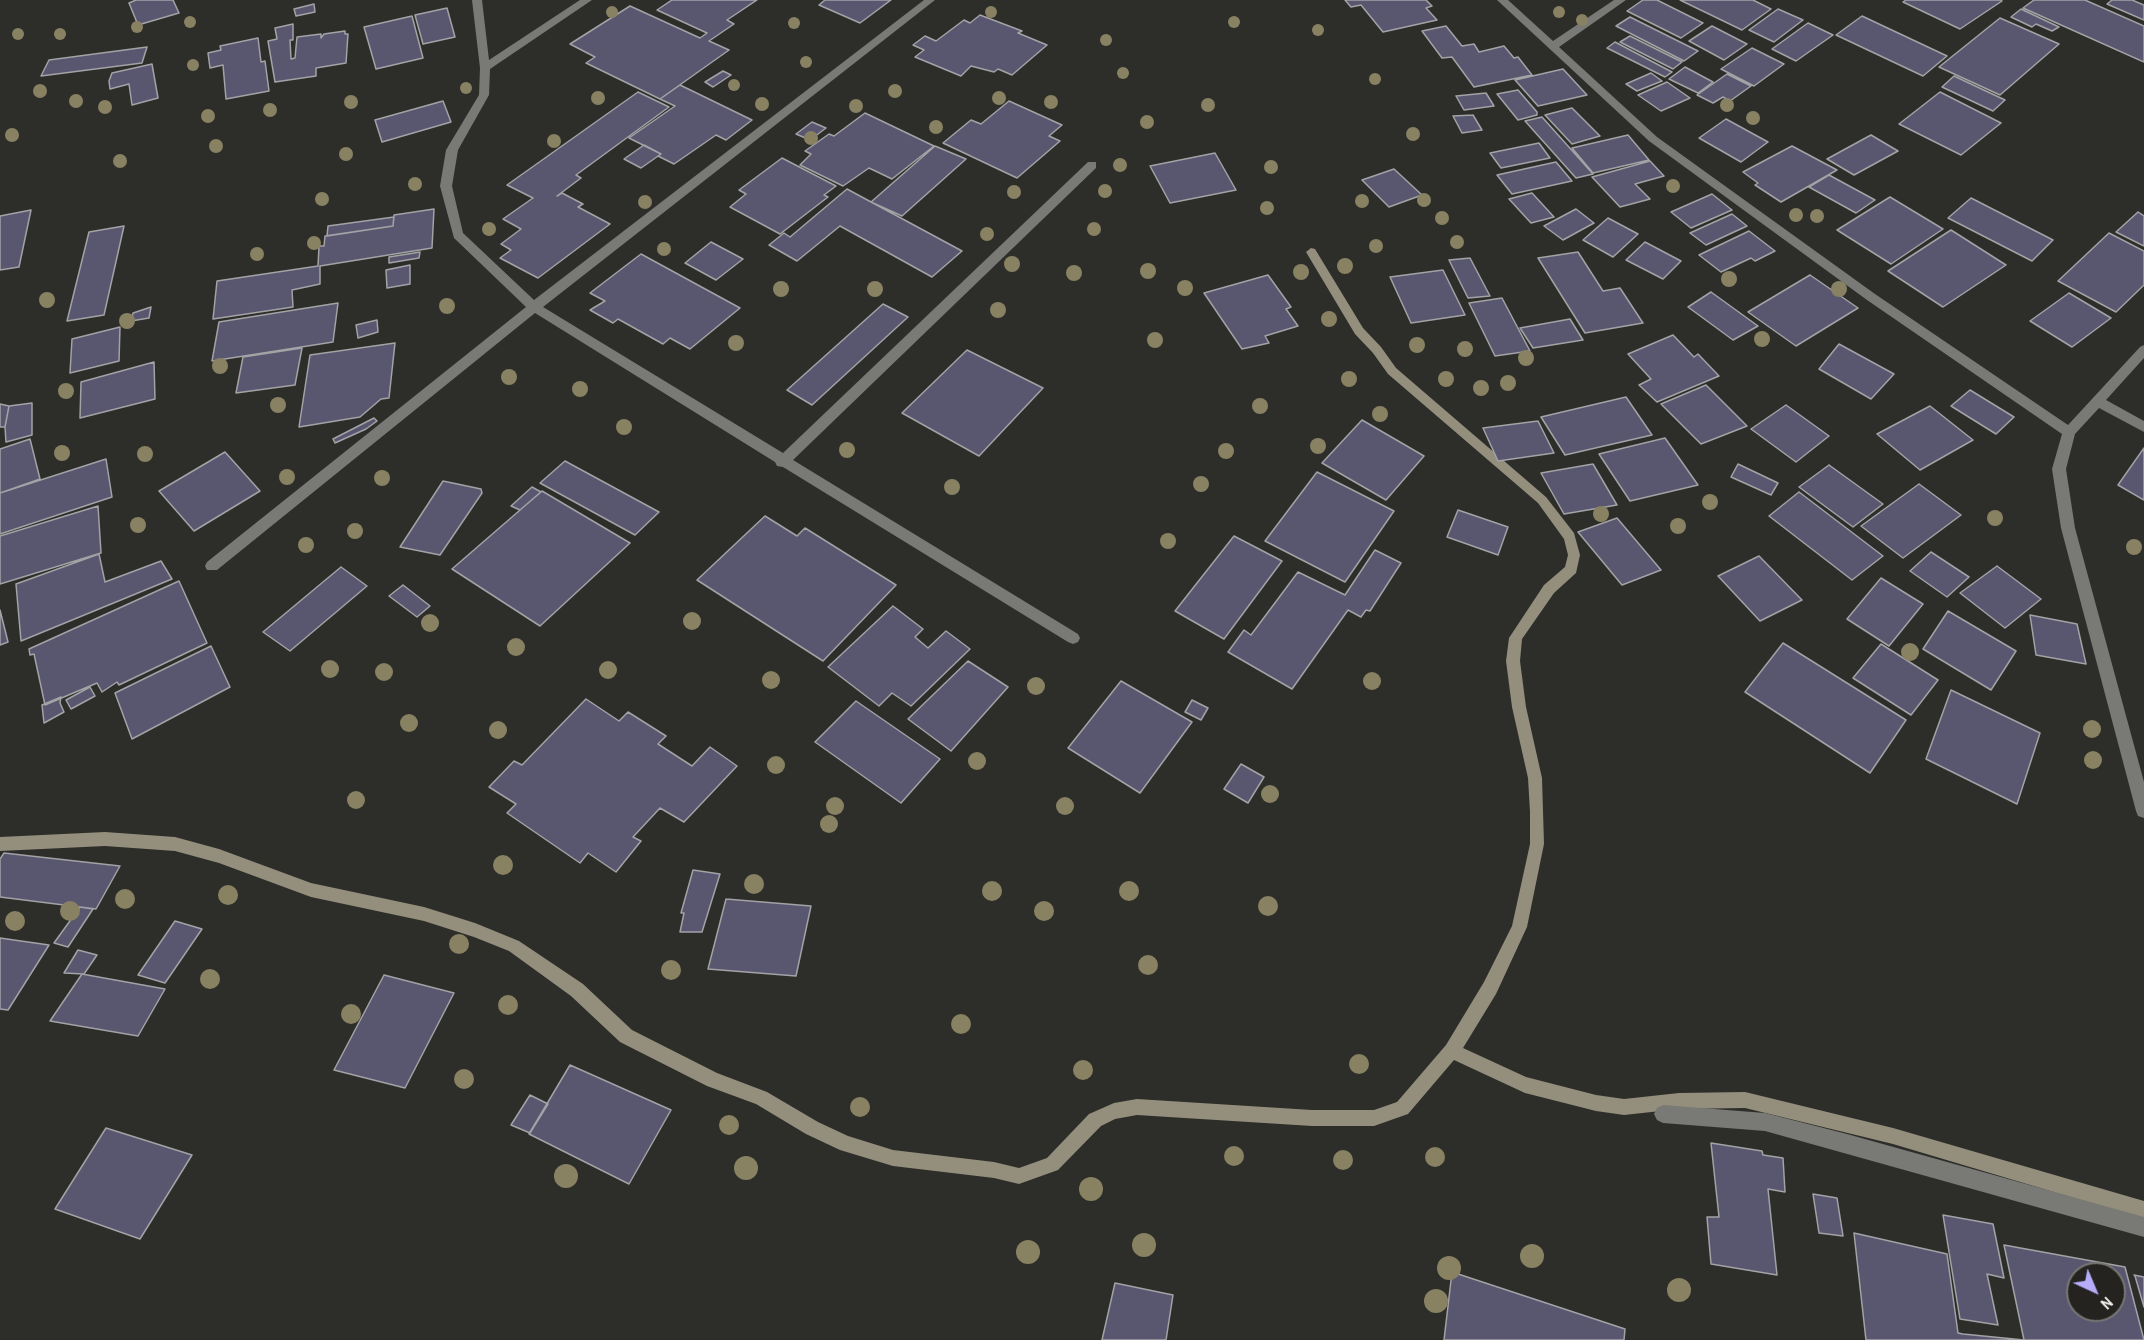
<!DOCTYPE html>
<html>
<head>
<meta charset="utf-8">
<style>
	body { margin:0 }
	#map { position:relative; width:2144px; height:1340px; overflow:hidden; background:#2d2d2a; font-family:"Archivo Narrow",sans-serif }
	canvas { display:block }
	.north { position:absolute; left:2066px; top:1262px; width:60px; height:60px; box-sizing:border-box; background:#242320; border:2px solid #767673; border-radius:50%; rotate:136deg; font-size:16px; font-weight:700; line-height:24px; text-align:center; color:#f2f2f0 }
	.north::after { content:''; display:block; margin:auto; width:21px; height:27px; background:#b6acf8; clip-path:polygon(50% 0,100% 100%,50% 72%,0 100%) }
</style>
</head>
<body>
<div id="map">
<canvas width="2144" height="1340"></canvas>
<div class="north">N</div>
</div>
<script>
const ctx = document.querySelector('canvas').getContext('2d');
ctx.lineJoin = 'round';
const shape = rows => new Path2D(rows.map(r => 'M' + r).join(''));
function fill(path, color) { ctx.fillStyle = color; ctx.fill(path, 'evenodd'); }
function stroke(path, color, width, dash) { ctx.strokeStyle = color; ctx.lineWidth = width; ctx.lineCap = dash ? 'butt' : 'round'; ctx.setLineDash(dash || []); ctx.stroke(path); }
fill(shape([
	[1311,248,1315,249,1363,328,1381,347,1396,368,1546,497,1574,533,1580,555,1576,573,1554,593,1522,639,1520,661,1526,707,1542,778,1544,844,1527,927,1496,994,1463,1048,1526,1077,1596,1095,1624,1099,1679,1093,1745,1092,1893,1128,2144,1201,2144,1219,1893,1144,1745,1108,1679,1109,1624,1115,1596,1111,1525,1093,1454,1060,1408,1114,1374,1126,1312,1126,1137,1115,1115,1119,1101,1126,1058,1170,1019,1184,994,1178,893,1166,840,1150,806,1134,756,1104,707,1086,620,1042,571,996,509,951,474,937,424,921,311,897,219,863,175,851,105,846,0,851,0,837,105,832,175,837,219,849,311,883,424,907,475,923,519,941,583,984,632,1030,717,1073,767,1092,818,1122,848,1136,893,1150,994,1162,1019,1168,1047,1158,1089,1114,1114,1103,1137,1099,1312,1110,1374,1110,1397,1102,1446,1045,1484,982,1512,926,1530,844,1530,812,1528,778,1512,707,1506,661,1509,638,1544,585,1565,567,1568,555,1564,539,1538,503,1388,374,1373,353,1355,334,1306,252,1311,248]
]), '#948f7c');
const building = shape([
	[136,0,173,0,179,13,138,25,129,3,136,0],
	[672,0,757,0,727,20,734,24,709,41,729,50,660,99,586,63,595,57,570,44,630,6,700,38,707,33,657,10,672,0],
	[825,0,891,0,860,23,819,5,825,0],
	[1426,0,1432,6,1426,8,1437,20,1383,32,1361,5,1351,7,1345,0,1426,0],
	[1643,0,1657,0,1703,23,1681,38,1627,11,1643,0],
	[1680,0,1753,0,1771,9,1742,30,1680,0],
	[1906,0,2001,0,2002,1,1960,29,1903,2,1906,0],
	[2034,0,2085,0,2144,26,2144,62,2023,8,2034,0],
	[2112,0,2132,0,2144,5,2144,20,2107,4,2112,0],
	[314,4,315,12,296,16,294,9,314,4],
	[447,8,455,37,423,44,415,15,447,8],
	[1778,9,1803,20,1774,42,1749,30,1778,9],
	[2021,9,2059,27,2052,31,2036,24,2032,27,2011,17,2021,9],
	[980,15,1022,31,1018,33,1047,45,1012,75,998,69,994,72,971,66,961,76,915,57,924,50,913,45,925,36,936,41,964,20,970,23,980,15],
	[412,16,423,58,376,69,364,27,412,16],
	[1862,16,1947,56,1923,76,1836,35,1862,16],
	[1630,17,1698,51,1684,61,1616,26,1630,17],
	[2000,18,2059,44,2000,95,1939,67,2000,18],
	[1808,23,1833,35,1796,61,1772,49,1808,23],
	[293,24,293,40,290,40,291,59,295,58,297,37,321,34,321,38,324,34,345,31,345,34,348,34,346,63,316,68,316,76,275,82,268,41,277,39,275,28,293,24],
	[1446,26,1462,46,1474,44,1479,52,1504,46,1514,58,1518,57,1532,75,1474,87,1452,57,1442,58,1422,31,1446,26],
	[1712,26,1747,44,1724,60,1689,41,1712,26],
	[1630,36,1682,62,1673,69,1620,42,1630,36],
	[258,38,261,62,265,61,269,91,226,99,223,65,210,68,208,53,221,50,220,46,258,38],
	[1615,42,1672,72,1665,77,1607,48,1615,42],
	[147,47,142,63,41,76,49,60,147,47],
	[1752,48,1784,64,1754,86,1721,69,1752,48],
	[152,64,158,98,132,105,129,84,110,89,109,81,112,73,152,64],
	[1685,67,1713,82,1698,93,1669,79,1685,67],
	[1563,69,1587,95,1538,106,1515,80,1563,69],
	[723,71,731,75,713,87,705,82,723,71],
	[1651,73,1662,81,1637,91,1626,84,1651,73],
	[1727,74,1751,86,1730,101,1723,97,1713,103,1697,95,1727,74],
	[1954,76,2005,100,1993,111,1942,87,1954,76],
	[1667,82,1690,98,1661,111,1638,95,1667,82],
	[680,85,752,120,726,140,716,135,674,164,658,156,661,154,629,138,675,106,660,99,680,85],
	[1518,90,1537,112,1537,115,1518,120,1497,94,1518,90],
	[638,92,669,107,576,175,581,178,557,196,562,193,583,204,578,207,610,224,538,278,500,258,511,250,501,244,521,229,503,219,533,198,507,185,638,92],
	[1940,92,2001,123,1961,155,1899,124,1940,92],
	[1486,93,1494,106,1464,110,1456,96,1486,93],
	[443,101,451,122,382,142,375,120,443,101],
	[1009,101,1062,125,1049,136,1060,141,1017,178,943,143,971,120,981,124,1009,101],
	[1572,108,1600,136,1572,144,1545,115,1572,108],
	[865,113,934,146,892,179,869,168,843,186,800,165,811,154,805,151,829,134,834,136,865,113],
	[1473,115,1482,130,1462,133,1453,116,1473,115],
	[1542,117,1593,174,1576,178,1525,121,1542,117],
	[1726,119,1768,142,1741,162,1699,138,1726,119],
	[812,122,826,128,810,140,796,134,812,122],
	[1628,135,1649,160,1593,173,1572,148,1628,135],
	[1871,135,1898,151,1854,175,1827,159,1871,135],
	[1539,143,1550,158,1501,168,1490,153,1539,143],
	[644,145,661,154,641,168,624,159,644,145],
	[935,146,966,159,902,216,871,202,935,146],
	[1792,146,1837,170,1781,202,1755,185,1758,183,1743,172,1792,146],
	[1215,153,1236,190,1170,203,1150,166,1215,153],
	[782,158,836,186,824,195,828,197,780,234,730,207,746,194,739,190,782,158],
	[1650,161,1664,176,1635,184,1650,199,1620,207,1592,177,1650,161],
	[1556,162,1572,181,1512,194,1497,175,1556,162],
	[1394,169,1422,195,1389,207,1362,180,1394,169],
	[1829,175,1875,200,1856,213,1809,187,1829,175],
	[847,189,962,251,932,277,840,226,797,261,769,245,784,233,790,237,847,189],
	[1532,193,1554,217,1531,223,1509,199,1532,193],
	[1712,194,1732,210,1691,228,1671,212,1712,194],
	[1890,197,1943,229,1891,264,1837,230,1890,197],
	[1971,198,2053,240,2032,261,1948,218,1971,198],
	[434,209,432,248,320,266,320,284,292,290,293,307,213,319,217,281,318,266,319,246,324,246,325,236,393,226,394,215,434,209],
	[1576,209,1594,223,1563,240,1544,226,1576,209],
	[31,210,19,267,0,270,0,216,31,210],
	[2138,212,2144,216,2144,246,2116,232,2138,212],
	[1732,214,1747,226,1706,245,1690,233,1732,214],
	[394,217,393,226,327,236,328,226,394,217],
	[1608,218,1638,234,1613,257,1583,240,1608,218],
	[124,226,104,315,67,321,89,232,124,226],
	[1951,230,2006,265,1943,307,1888,271,1951,230],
	[1749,231,1775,251,1755,261,1751,258,1721,272,1699,255,1749,231],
	[2109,233,2144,251,2144,285,2116,312,2058,281,2109,233],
	[711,242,743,259,716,280,685,263,711,242],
	[1645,242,1681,261,1663,279,1626,260,1645,242],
	[420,252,419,258,389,263,389,257,420,252],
	[1578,252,1603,291,1620,288,1643,323,1585,333,1538,258,1578,252],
	[641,254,740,308,690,349,670,338,663,344,618,319,613,323,590,310,605,301,590,293,641,254],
	[1470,258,1490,296,1468,298,1449,260,1470,258],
	[410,265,410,284,387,288,386,270,410,265],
	[1443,270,1465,315,1411,323,1390,277,1443,270],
	[1268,275,1291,307,1286,309,1298,326,1265,336,1269,343,1242,349,1204,293,1268,275],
	[1810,275,1858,308,1796,346,1748,312,1810,275],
	[1711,292,1758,326,1733,340,1688,307,1711,292],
	[2069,293,2111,318,2072,347,2030,321,2069,293],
	[1502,298,1530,351,1495,356,1469,303,1502,298],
	[338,303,333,342,212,361,219,322,338,303],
	[883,304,908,317,812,405,787,390,883,304],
	[151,307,149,318,131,321,133,313,151,307],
	[1570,319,1583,340,1533,348,1520,328,1570,319],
	[377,320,378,332,358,338,356,325,377,320],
	[120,327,119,361,70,373,72,339,120,327],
	[1673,335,1694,357,1698,354,1719,376,1657,402,1639,385,1651,379,1628,354,1673,335],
	[395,343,389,398,381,399,360,417,299,427,310,355,395,343],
	[1839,344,1894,374,1871,399,1819,369,1839,344],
	[302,348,295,385,236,393,243,357,302,348],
	[967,350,1043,388,979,456,902,413,967,350],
	[154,362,155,399,80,418,81,382,154,362],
	[1706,385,1747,426,1701,444,1661,404,1706,385],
	[1970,390,2014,417,1996,434,1951,406,1970,390],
	[1626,397,1652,435,1565,455,1541,417,1626,397],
	[32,403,32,435,6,442,5,427,9,406,32,403],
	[0,404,9,406,5,427,0,427,0,404],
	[1786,405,1829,436,1796,462,1751,429,1786,405],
	[1930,406,1973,440,1920,470,1877,434,1930,406],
	[374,418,377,421,366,429,335,443,333,439,374,418],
	[1362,420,1424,456,1386,500,1322,463,1362,420],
	[1538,421,1554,453,1498,461,1483,428,1538,421],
	[1665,438,1698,485,1630,501,1599,454,1665,438],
	[30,439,40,479,0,493,0,449,30,439],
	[2144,448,2144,500,2118,485,2144,448],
	[225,452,260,491,194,531,159,491,225,452],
	[106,459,112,497,0,534,0,493,106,459],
	[565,461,659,512,635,535,540,483,565,461],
	[1593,464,1617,505,1564,514,1541,473,1593,464],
	[1738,464,1778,483,1771,495,1731,477,1738,464],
	[1829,465,1883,504,1853,527,1799,487,1829,465],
	[1317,472,1394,511,1345,582,1265,541,1317,472],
	[443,481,481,489,482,493,440,555,400,547,443,481],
	[1919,484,1961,515,1903,558,1861,526,1919,484],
	[532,487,541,492,520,510,511,506,532,487],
	[542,491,630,543,540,626,452,569,542,491],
	[1799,492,1883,556,1852,580,1769,516,1799,492],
	[98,506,101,553,0,584,0,536,98,506],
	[1458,510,1508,527,1498,555,1447,537,1458,510],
	[765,516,797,536,805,528,896,585,823,661,697,580,765,516],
	[1617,518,1661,570,1622,585,1578,532,1617,518],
	[1234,536,1282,561,1224,639,1175,611,1234,536],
	[1375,550,1401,563,1370,611,1366,610,1361,617,1348,610,1292,689,1228,652,1244,630,1251,635,1298,572,1345,595,1375,550],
	[1931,552,1969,577,1947,597,1910,571,1931,552],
	[99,554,105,582,161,561,172,579,21,641,16,584,99,554],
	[1759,556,1802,600,1760,621,1718,576,1759,556],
	[1997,566,2041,599,2005,628,1960,593,1997,566],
	[341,567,367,586,290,651,263,632,341,567],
	[1881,578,1923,604,1889,646,1847,619,1881,578],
	[179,581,207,643,119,685,117,682,102,692,97,683,45,705,34,654,30,655,29,649,179,581],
	[403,585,430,606,417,617,389,596,403,585],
	[893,606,923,629,915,637,928,648,946,631,970,649,911,706,892,693,879,706,828,667,893,606],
	[0,610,8,642,0,645,0,610],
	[1948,611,2016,651,1991,690,1923,649,1948,611],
	[2030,615,2077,624,2086,664,2036,655,2030,615],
	[1783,643,1906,720,1870,773,1745,692,1783,643],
	[1881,644,1938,680,1911,715,1853,678,1881,644],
	[211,646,230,687,132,739,115,693,211,646],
	[968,661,1008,687,951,751,908,719,968,661],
	[1121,681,1192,722,1140,793,1068,748,1121,681],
	[90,687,95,696,71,709,66,700,90,687],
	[1951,690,2040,733,2017,804,1926,759,1951,690],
	[61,697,60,703,64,712,44,723,42,705,61,697],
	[586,699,619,721,628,712,666,736,658,744,692,766,710,747,737,766,684,822,660,808,633,837,641,841,616,872,588,853,580,863,507,813,516,804,489,787,514,761,522,765,586,699],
	[1192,700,1208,708,1201,720,1185,712,1192,700],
	[856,701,940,759,901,803,815,742,856,701],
	[1241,764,1264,777,1248,803,1224,789,1241,764],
	[4,853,120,866,96,909,0,897,0,859,4,853],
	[693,870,720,874,702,932,680,932,684,913,681,913,693,870],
	[726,899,811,906,796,976,708,969,726,899],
	[80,907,93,909,68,947,54,943,80,907],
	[175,921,202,929,165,983,138,975,175,921],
	[0,938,49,945,8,1010,0,1009,0,938],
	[78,950,97,955,84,974,64,973,78,950],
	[82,974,165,989,138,1036,50,1021,82,974],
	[384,975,454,993,405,1088,334,1070,384,975],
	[570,1065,671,1110,629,1184,529,1134,570,1065],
	[530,1095,548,1104,530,1133,511,1125,530,1095],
	[106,1128,192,1155,140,1239,55,1209,106,1128],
	[1711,1143,1762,1151,1763,1155,1783,1158,1785,1192,1768,1189,1777,1275,1711,1264,1707,1217,1719,1217,1711,1143],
	[1813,1194,1837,1198,1843,1236,1819,1233,1813,1194],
	[1943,1215,1993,1224,2004,1278,1987,1274,1998,1325,1960,1319,1943,1215],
	[1854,1233,1947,1254,1958,1333,1963,1334,2024,1340,2004,1245,2125,1267,2144,1340,1866,1340,1854,1233],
	[2078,1274,2114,1274,2114,1310,2078,1310,2078,1274],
	[1452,1272,1625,1329,1624,1340,1444,1340,1452,1272],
	[2134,1275,2144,1277,2144,1307,2135,1276,2134,1275],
	[1115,1283,1173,1295,1166,1340,1102,1340,1115,1283]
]);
fill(building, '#595670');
stroke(building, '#a3a3a6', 1.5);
fill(shape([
	[472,0,482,0,489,60,580,0,592,0,490,69,489,95,458,150,452,186,463,233,534,300,924,0,935,0,543,307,783,453,1088,162,1096,162,1096,168,793,460,1078,634,1080,638,1078,642,1073,644,1068,642,783,467,777,466,775,462,535,313,217,570,207,570,205,566,207,562,526,307,454,238,440,186,446,150,479,95,480,68,472,0],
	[1497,0,1508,0,1553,41,1614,0,1626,0,1559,47,1657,137,1875,294,2068,425,2140,347,2144,345,2144,358,2106,400,2144,421,2144,432,2099,408,2075,434,2066,469,2075,528,2144,782,2144,818,2138,816,2136,811,2061,528,2052,469,2062,434,1867,300,1649,141,1497,0],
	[1663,1105,1765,1113,1847,1134,2144,1217,2144,1237,1765,1131,1663,1123,1657,1120,1654,1114,1657,1108,1663,1105]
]), '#797975');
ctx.fillStyle = '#888263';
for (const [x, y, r] of [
	[612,12,6],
	[991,12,6],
	[1559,12,6],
	[1582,20,6],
	[190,22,6],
	[1234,22,6],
	[794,23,6],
	[137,27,6],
	[1318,30,6],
	[18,34,6],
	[60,34,6],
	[1106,40,6],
	[806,62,6],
	[193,65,6],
	[1123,73,6],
	[1375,79,6],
	[734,85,6],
	[466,88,6],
	[40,91,7],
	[895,91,7],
	[598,98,7],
	[999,98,7],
	[76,101,7],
	[351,102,7],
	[1051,102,7],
	[762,104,7],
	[1208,105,7],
	[1727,105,7],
	[856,106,7],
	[105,107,7],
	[270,110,7],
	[208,116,7],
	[1753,118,7],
	[1147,122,7],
	[936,127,7],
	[1413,134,7],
	[12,135,7],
	[811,138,7],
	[554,141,7],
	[216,146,7],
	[346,154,7],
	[120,161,7],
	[1120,165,7],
	[1271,167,7],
	[415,184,7],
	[1673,186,7],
	[1105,191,7],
	[1014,192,7],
	[322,199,7],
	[1424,200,7],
	[1362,201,7],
	[645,202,7],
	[1267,208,7],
	[1796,215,7],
	[1817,216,7],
	[1442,218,7],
	[489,229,7],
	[1094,229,7],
	[987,234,7],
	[1457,242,7],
	[314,243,7],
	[1376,246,7],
	[664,249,7],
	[257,254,7],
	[1012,264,8],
	[1345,266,8],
	[1148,271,8],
	[1301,272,8],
	[1074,273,8],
	[1729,279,8],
	[1185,288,8],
	[781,289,8],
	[875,289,8],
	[1839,289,8],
	[47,300,8],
	[447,306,8],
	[998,310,8],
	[1329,319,8],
	[127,321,8],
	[1762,339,8],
	[1155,340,8],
	[736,343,8],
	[1417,345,8],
	[1465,349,8],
	[1526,358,8],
	[220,366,8],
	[509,377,8],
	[1349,379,8],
	[1446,379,8],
	[1508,383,8],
	[1481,388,8],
	[580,389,8],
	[66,391,8],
	[278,405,8],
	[1260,406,8],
	[1380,414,8],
	[624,427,8],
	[1318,446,8],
	[847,450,8],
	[1226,451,8],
	[62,453,8],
	[145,454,8],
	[287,477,8],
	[382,478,8],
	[1201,484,8],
	[952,487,8],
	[1710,502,8],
	[1601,514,8],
	[1995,518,8],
	[138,525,8],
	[1678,526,8],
	[355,531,8],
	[1168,541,8],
	[306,545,8],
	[2134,547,8],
	[692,621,9],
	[430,623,9],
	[516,647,9],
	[1910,652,9],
	[330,669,9],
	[608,670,9],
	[384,672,9],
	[771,680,9],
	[1372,681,9],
	[1036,686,9],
	[409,723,9],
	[2092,729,9],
	[498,730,9],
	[2093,760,9],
	[977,761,9],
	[776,765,9],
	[1270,794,9],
	[356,800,9],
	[835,806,9],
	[1065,806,9],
	[829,824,9],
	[503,865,10],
	[754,884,10],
	[992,891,10],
	[1129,891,10],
	[228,895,10],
	[125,899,10],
	[1268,906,10],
	[70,911,10],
	[1044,911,10],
	[15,921,10],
	[459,944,10],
	[1148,965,10],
	[671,970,10],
	[210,979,10],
	[508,1005,10],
	[351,1014,10],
	[961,1024,10],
	[1359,1064,10],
	[1083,1070,10],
	[464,1079,10],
	[860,1107,10],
	[729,1125,10],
	[1234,1156,10],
	[1435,1157,10],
	[1343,1160,10],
	[746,1168,12],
	[566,1176,12],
	[1091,1189,12],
	[1144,1245,12],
	[1028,1252,12],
	[1532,1256,12],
	[1449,1268,12],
	[1679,1290,12],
	[1436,1301,12]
]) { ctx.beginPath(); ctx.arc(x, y, r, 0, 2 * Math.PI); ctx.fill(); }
</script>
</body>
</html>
